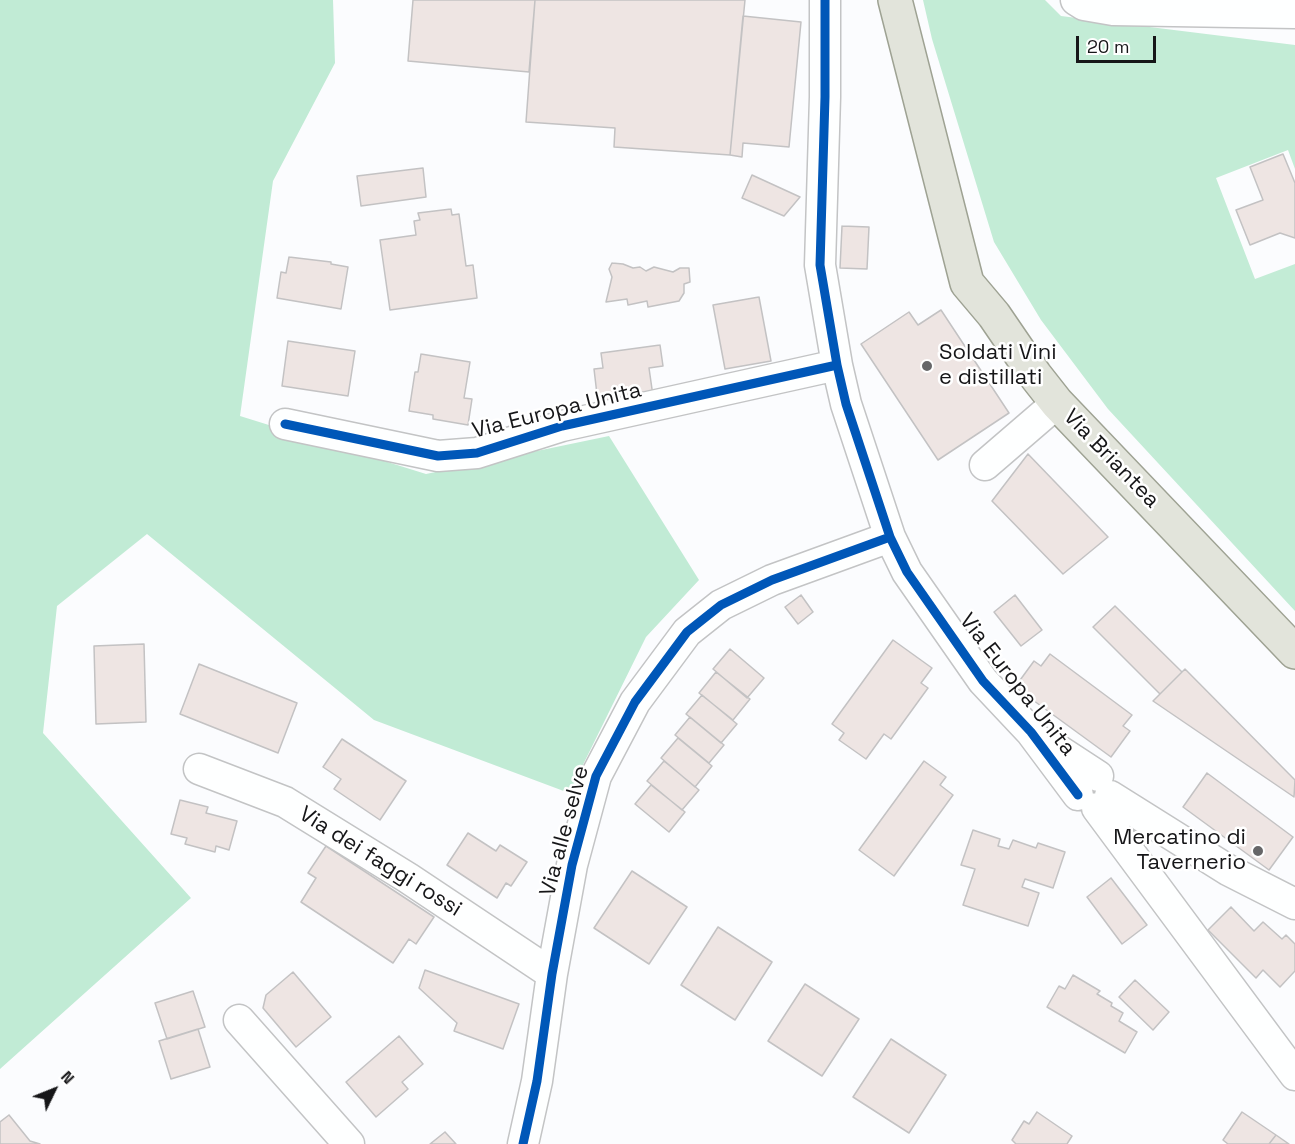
<!DOCTYPE html>
<html>
<head>
<meta charset="utf-8">
<style>
	body { margin:0 }
	#map { position:relative; width:1295px; height:1144px; overflow:hidden; background:#fbfcfe; font-family:"Space Grotesk",sans-serif }
	canvas { display:block }
	.north { position:absolute; left:24px; top:1060px; width:60px; height:60px; -webkit-text-stroke:4px #fff; paint-order:stroke; rotate:47deg; font-size:16px; font-weight:700; line-height:24px; text-align:center; color:#161618 }
	.north::after { content:''; display:block; margin:auto; width:21px; height:27px; background:#161618; clip-path:polygon(50% 0,100% 100%,50% 72%,0 100%) }
	.scale { position:absolute; left:1076px; top:36px; width:80px; height:27px; box-sizing:border-box; border:3px solid #161618; border-top:0; padding-left:8px; font-size:18px; line-height:21px; white-space:nowrap; color:#161618; -webkit-text-stroke:4px #fff; paint-order:stroke }
</style>
</head>
<body>
<div id="map">
<canvas width="1295" height="1144"></canvas>
<div class="north">N</div>
<div class="scale">20 m</div>
</div>
<script>
const ctx = document.querySelector('canvas').getContext('2d');
ctx.lineJoin = 'round';
function fill(path, color) { ctx.fillStyle = color; ctx.fill(path, 'evenodd'); }
const shape = rows => new Path2D(rows.map(r => 'M' + r).join(''));
function stroke(path, color, width, dash) { ctx.strokeStyle = color; ctx.lineWidth = width; ctx.lineCap = dash ? 'butt' : 'round'; ctx.setLineDash(dash || []); ctx.stroke(path); }
function drawText(font, color, halo, rows, align = 'center') {
  ctx.font = font + ' "Space Grotesk",sans-serif'; ctx.lineWidth = 5; ctx.setLineDash([]); ctx.textBaseline = 'middle'; ctx.strokeStyle = halo; ctx.fillStyle = color; for (const [text, x, y, turn = 0] of rows) {
    ctx.save(); ctx.translate(x, y); ctx.rotate((+turn || 0) * Math.PI / 180); ctx.textAlign = isNaN(turn) ? turn : align; if (halo) ctx.strokeText(text, 0, 0); ctx.fillText(text, 0, 0); ctx.restore();
  }
}
fill(shape([
	[923,0,1045,0,1061,16,1295,45,1295,169,1288,150,1216,178,1255,279,1295,264,1295,611,1108,409,1041,320,994,242,932,39]
]), '#c3ecd6');
fill(shape([
	[0,0,333,0,335,63,273,181,240,416,426,474,609,436,699,580,646,637,569,793,374,720,147,534,57,606,43,733,191,898,0,1069]
]), '#c1ebd5');
const building = shape([
	[413,0,535,0,529,72,408,61,413,0],
	[535,0,745,0,730,155,614,147,615,128,526,122,535,0],
	[743,16,801,22,789,147,743,143,742,157,730,155,743,16],
	[1283,154,1295,183,1295,238,1280,233,1250,245,1236,210,1263,200,1250,167,1283,154],
	[423,168,426,197,361,206,357,176,423,168],
	[752,175,800,197,784,216,742,198,752,175],
	[451,209,452,215,459,214,466,266,473,265,477,298,390,310,380,240,416,235,414,221,420,220,418,213,451,209],
	[842,226,869,227,867,269,840,268,842,226],
	[289,257,331,262,331,264,348,267,341,309,277,298,281,272,286,273,289,257],
	[612,263,623,264,633,268,640,267,646,271,654,267,673,272,680,268,689,268,690,282,684,284,684,293,679,301,648,307,647,301,628,305,627,299,606,302,612,277,609,269,612,263],
	[759,297,771,361,725,369,713,305,759,297],
	[941,310,1009,413,938,460,861,344,909,312,918,325,941,310],
	[288,341,355,351,348,396,282,386,288,341],
	[660,345,663,366,649,368,653,396,598,403,594,369,603,368,601,353,660,345],
	[421,354,470,362,464,398,472,399,468,425,433,419,433,415,409,411,415,372,418,372,421,354],
	[1028,454,1108,537,1063,574,992,501,1028,454],
	[801,595,813,612,798,624,785,607,801,595],
	[1015,595,1042,630,1021,646,994,612,1015,595],
	[1115,606,1182,672,1160,694,1093,627,1115,606],
	[893,640,932,668,921,683,928,688,891,739,884,734,866,759,839,740,844,733,832,724,893,640],
	[144,644,146,722,96,724,94,646,144,644],
	[730,649,764,678,747,698,713,669,730,649],
	[1050,654,1132,715,1123,726,1130,731,1111,757,1015,687,1034,661,1041,666,1050,654],
	[199,664,297,703,278,753,180,714,199,664],
	[1185,669,1295,780,1294,797,1153,701,1185,669],
	[716,672,750,699,733,720,699,693,716,672],
	[702,695,737,724,721,743,686,714,702,695],
	[690,717,724,745,709,763,675,735,690,717],
	[678,738,712,766,695,787,661,758,678,738],
	[342,739,406,781,380,820,334,789,341,779,323,767,342,739],
	[664,761,699,790,682,810,647,781,664,761],
	[924,761,946,777,940,785,953,795,894,876,859,850,924,761],
	[1207,773,1293,837,1269,870,1183,807,1207,773],
	[651,785,685,812,669,832,635,804,651,785],
	[180,800,208,807,206,813,237,821,229,850,216,846,215,852,185,844,187,838,171,834,180,800],
	[973,830,1000,839,998,846,1009,849,1013,840,1036,848,1038,843,1065,852,1053,888,1025,879,1022,887,1039,893,1028,926,963,905,975,869,961,865,973,830],
	[468,833,496,851,500,845,527,862,511,886,506,883,497,898,447,865,468,833],
	[326,846,434,917,416,944,409,939,393,963,301,902,316,878,308,873,326,846],
	[632,871,687,907,649,964,594,928,632,871],
	[1111,878,1147,925,1122,944,1087,897,1111,878],
	[1231,907,1254,931,1263,922,1282,939,1286,935,1295,944,1295,971,1280,987,1263,970,1256,978,1208,930,1231,907],
	[718,927,772,962,735,1020,681,985,718,927],
	[425,970,519,1004,503,1049,454,1031,457,1023,419,988,425,970],
	[293,972,331,1017,296,1047,263,1008,266,995,293,972],
	[1073,975,1100,991,1097,994,1112,1003,1111,1006,1123,1013,1119,1021,1137,1032,1125,1053,1047,1007,1059,986,1065,989,1073,975],
	[1135,980,1169,1012,1153,1030,1119,997,1135,980],
	[805,984,859,1019,822,1076,768,1041,805,984],
	[193,991,205,1027,167,1039,155,1003,193,991],
	[198,1029,210,1067,171,1079,159,1041,198,1029],
	[399,1036,423,1064,402,1082,408,1089,376,1117,346,1082,399,1036],
	[891,1039,946,1075,909,1133,853,1097,891,1039],
	[1037,1112,1072,1136,1067,1144,1016,1144,1012,1140,1024,1121,1029,1124,1037,1112],
	[1242,1112,1276,1135,1269,1144,1228,1144,1223,1140,1242,1112],
	[9,1115,30,1141,40,1144,0,1144,0,1122,9,1115],
	[445,1132,456,1144,430,1144,445,1132],
	[1276,1135,1289,1144,1269,1144,1276,1135]
]);
fill(building, '#eee5e3');
stroke(building, '#c3c2c3', 1.5);
const minor = shape([
	[825,0,825,97,820,265,837,365,846,404,890,537,907,572,983,681,1031,732,1078,795],
	[1076,0,1084,5,1113,10,1295,13],
	[285,424,438,456,477,453,562,426,837,365],
	[985,465,1057,403],
	[1049,744,1098,776],
	[199,769,285,802,408,878,552,974],
	[1110,796,1228,870,1295,904],
	[1097,808,1295,1075],
	[239,1020,349,1144],
	[523,1144,537,1081,552,974,572,865,596,776,635,702,687,632,721,605,772,580,890,537]
]);
const major = shape([
	[895,0,967,283,994,315,1035,375,1057,403,1295,652]
]);
stroke(minor, '#c3c4c5', 33);
stroke(major, '#9ea293', 36);
stroke(minor, '#feffff', 30);
stroke(major, '#e2e4db', 33);
stroke(shape([
	[825,0,825,97,820,265,837,365,846,404,890,537,907,572,983,681,1031,732,1078,795],
	[285,424,438,456,477,453,562,426,837,365],
	[523,1144,537,1081,552,974,572,865,596,776,635,702,687,632,721,605,772,580,890,537]
]), '#0057b8', 9);
for (const [x, y, r, color] of [
	[927,366,6,"#666668"],
	[1258,851,6,"#666668"]
]) { const dot = new Path2D(); dot.arc(x, y, r, 0, 2 * Math.PI); ctx.fillStyle = color; ctx.fill(dot); stroke(dot, '#fff', 2); }
drawText('22px', '#161618', '#fff', [
	["Soldati Vini",939,353],
	["e distillati",939,378],
	["Mercatino di",1246,838,"right"],
	["Tavernerio",1246,863,"right"]
], 'left');
drawText('22px', '#161618', '#fff', [
	["Via Europa Unita",557,411,-14],
	["Via Briantea",1111,459,46],
	["Via Europa Unita",1017,685,52],
	["Via alle selve",565,831,-75],
	["Via dei faggi rossi",380,862,32]
]);
</script>
</body>
</html>
